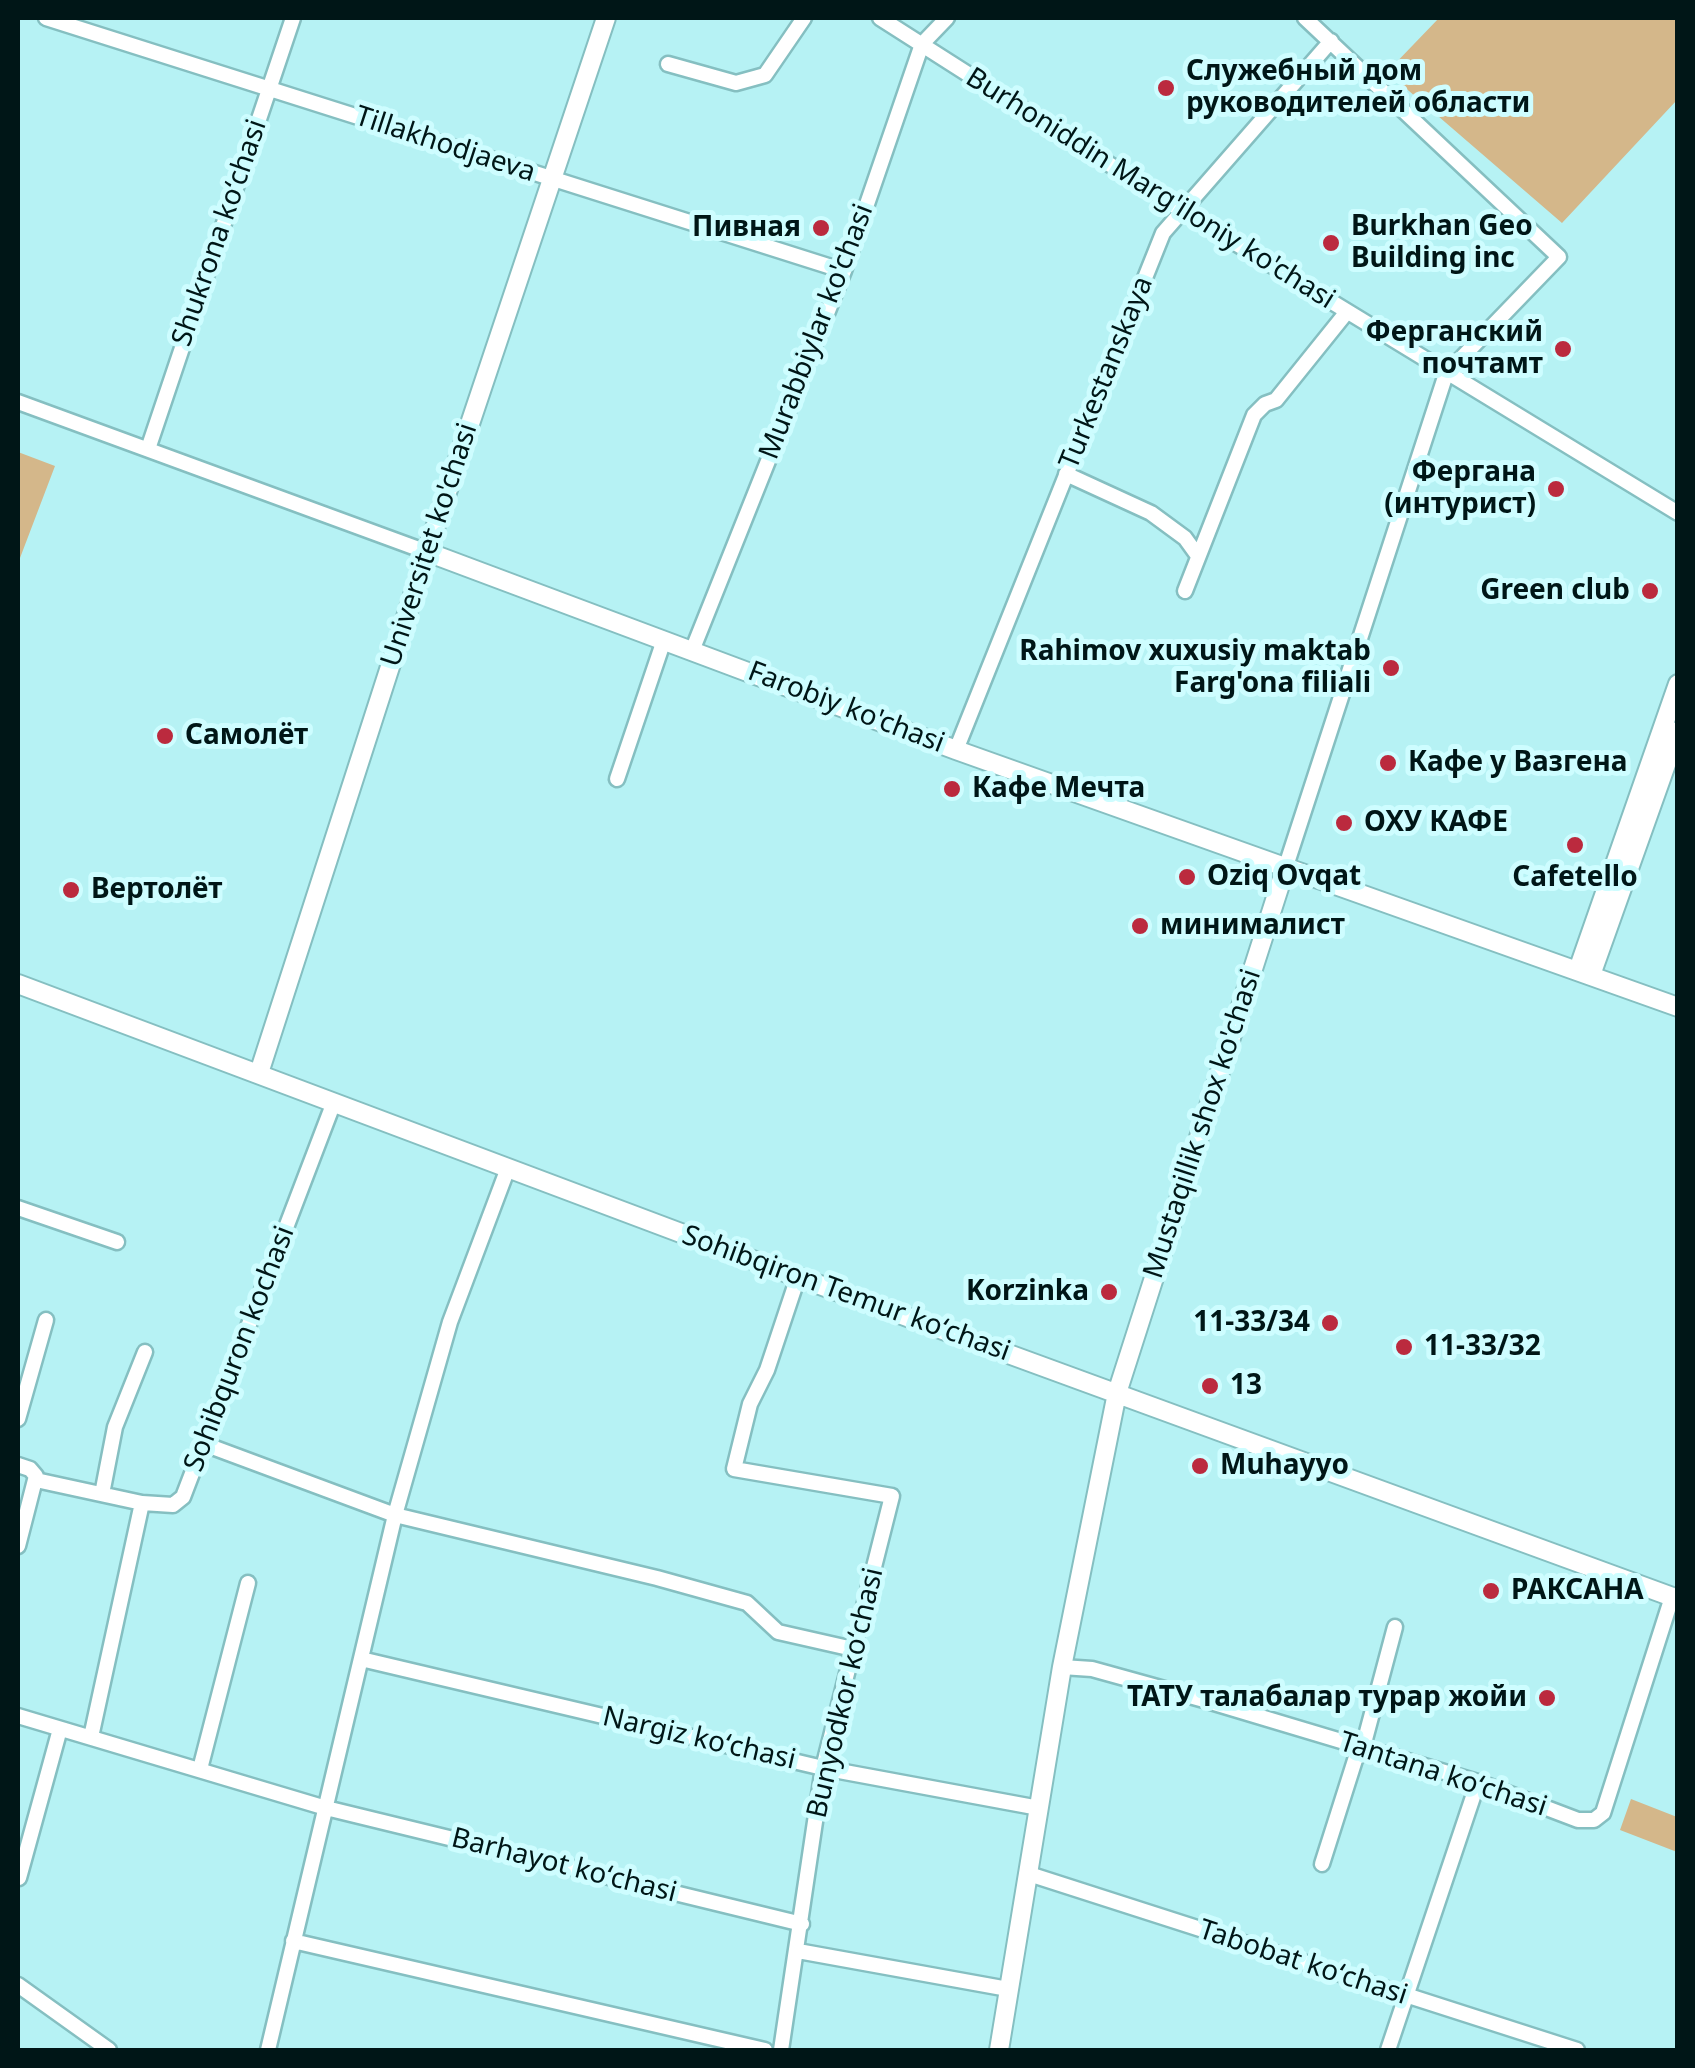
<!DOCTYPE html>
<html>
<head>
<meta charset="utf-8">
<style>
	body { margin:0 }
	#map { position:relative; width:1695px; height:2068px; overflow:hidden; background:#b6f2f4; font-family:"Noto Sans",sans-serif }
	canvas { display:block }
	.frame { position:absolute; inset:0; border:20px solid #001617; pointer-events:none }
</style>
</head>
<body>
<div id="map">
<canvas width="1695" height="2068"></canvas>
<div class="frame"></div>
</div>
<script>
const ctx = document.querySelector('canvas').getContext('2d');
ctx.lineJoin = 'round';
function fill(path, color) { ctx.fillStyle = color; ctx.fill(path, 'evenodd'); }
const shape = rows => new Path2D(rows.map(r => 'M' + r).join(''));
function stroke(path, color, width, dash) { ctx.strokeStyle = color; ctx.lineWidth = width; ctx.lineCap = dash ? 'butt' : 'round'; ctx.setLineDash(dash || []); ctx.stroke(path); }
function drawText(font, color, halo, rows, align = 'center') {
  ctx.font = font + ' "Noto Sans",sans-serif'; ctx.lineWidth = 10; ctx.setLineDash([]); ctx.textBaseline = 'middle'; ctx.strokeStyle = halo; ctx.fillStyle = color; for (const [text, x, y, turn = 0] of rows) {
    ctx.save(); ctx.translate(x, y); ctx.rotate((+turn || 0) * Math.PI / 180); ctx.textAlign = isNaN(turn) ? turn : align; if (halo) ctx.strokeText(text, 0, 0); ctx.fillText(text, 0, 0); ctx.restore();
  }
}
fill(shape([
	[1439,18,1677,18,1677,100,1562,223,1387,72],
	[18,452,55,466,20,558,18,557],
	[1631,1799,1677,1817,1677,1852,1620,1830]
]), '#d4b78a');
const minor = shape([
	[46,18,844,271],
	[880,18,1181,210,1678,513],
	[668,64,736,83,765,75,804,18],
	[18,402,427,552],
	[148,449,293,18],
	[1066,474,1151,513,1185,538,1198,556],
	[1185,591,1254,415,1265,404,1276,400,1346,313],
	[692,651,844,271,922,44,947,18],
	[956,750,1163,233,1331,41],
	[617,779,664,640],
	[1286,866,1446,374,1559,257,1305,18],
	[18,1208,117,1242],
	[18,1419,46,1320],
	[204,1444,395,1515,657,1578,747,1603,778,1632,853,1649],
	[18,1465,30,1469,36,1476,18,1546],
	[36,1480,142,1503],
	[102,1494,115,1427,145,1352],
	[361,1659,823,1768,1039,1808],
	[1062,1667,1092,1669,1204,1700,1478,1782,1578,1820,1594,1820,1603,1813,1672,1597],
	[18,1716,326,1808,802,1924],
	[91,1737,142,1503,173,1505,183,1497,334,1102],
	[200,1769,248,1583],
	[1322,1864,1355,1760,1363,1747,1395,1627],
	[1029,1874,1577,2050],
	[19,1878,60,1729],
	[293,1941,765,2050],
	[798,1951,1008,1989],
	[18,1985,109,2050],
	[268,2050,395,1515,450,1322,508,1168],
	[781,2050,823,1768,892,1496,734,1469,750,1404,767,1370,798,1277],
	[1388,2050,1478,1782]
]);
const major = shape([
	[427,552,956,750,1678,1007],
	[1578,970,1678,684],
	[1591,975,1678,731],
	[18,984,798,1277,1678,1599],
	[259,1073,427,552,606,18],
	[999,2050,1062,1667,1117,1393,1286,866]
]);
stroke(minor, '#85bfc1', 19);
stroke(major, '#85bfc1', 22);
stroke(minor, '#fff', 14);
stroke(major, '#fff', 18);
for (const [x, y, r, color] of [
	[1166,88,10,"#bb2a3e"],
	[821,228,10,"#bb2a3e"],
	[1331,243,10,"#bb2a3e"],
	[1563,349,10,"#bb2a3e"],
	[1556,489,10,"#bb2a3e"],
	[1650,591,10,"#bb2a3e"],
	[1391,668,10,"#bb2a3e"],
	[165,736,10,"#bb2a3e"],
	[1388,763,10,"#bb2a3e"],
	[952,789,10,"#bb2a3e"],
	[1344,823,10,"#bb2a3e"],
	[1575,845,10,"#bb2a3e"],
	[1187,877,10,"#bb2a3e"],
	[71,890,10,"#bb2a3e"],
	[1140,926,10,"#bb2a3e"],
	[1109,1292,10,"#bb2a3e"],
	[1330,1323,10,"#bb2a3e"],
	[1404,1347,10,"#bb2a3e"],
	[1210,1386,10,"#bb2a3e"],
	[1200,1466,10,"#bb2a3e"],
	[1491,1591,10,"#bb2a3e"],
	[1547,1698,10,"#bb2a3e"]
]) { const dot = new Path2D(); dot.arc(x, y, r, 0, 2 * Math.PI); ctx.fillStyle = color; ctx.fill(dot); stroke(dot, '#cefdff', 4); }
drawText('bold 28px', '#001617', '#cefdff', [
	["Служебный дом",1186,72],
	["руководителей области",1186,104],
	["Burkhan Geo",1351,227],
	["Building inc",1351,259],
	["Пивная",801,228,"right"],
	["Ферганский",1543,333,"right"],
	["почтамт",1543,365,"right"],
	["Фергана",1536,473,"right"],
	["(интурист)",1536,505,"right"],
	["Green club",1630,591,"right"],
	["Rahimov xuxusiy maktab",1371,652,"right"],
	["Farg'ona filiali",1371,684,"right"],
	["Самолёт",185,736],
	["Кафе у Вазгена",1408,763],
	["Кафе Мечта",972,789],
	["ОХУ КАФЕ",1364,823],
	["Oziq Ovqat",1207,877],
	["Cafetello",1575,878,"center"],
	["Вертолёт",91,890],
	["минималист",1160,926],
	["Korzinka",1089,1292,"right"],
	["11-33/34",1310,1323,"right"],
	["11-33/32",1424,1347],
	["13",1230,1386],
	["Muhayyo",1220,1466],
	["РАКСАНА",1511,1591],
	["ТАТУ талабалар турар жойи",1527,1698,"right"]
], 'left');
drawText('28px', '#001617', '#cefdff', [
	["Tillakhodjaeva",445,145,18],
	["Burhoniddin Marg'iloniy ko'chasi",1150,189,32],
	["Shukrona koʻchasi",220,233,-71],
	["Murabbiylar ko'chasi",817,332,-69],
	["Turkestanskaya",1107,373,-68],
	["Universitet ko'chasi",430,545,-72],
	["Farobiy ko'chasi",846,708,21],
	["Mustaqillik shox ko'chasi",1203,1124,-72],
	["Sohibqiron Temur koʻchasi",846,1294,20],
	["Sohibquron kochasi",240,1349,-69],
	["Bunyodkor koʻchasi",846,1693,-77],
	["Nargiz koʻchasi",699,1739,13],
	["Tantana koʻchasi",1443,1775,18],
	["Barhayot koʻchasi",564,1866,14],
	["Tabobat koʻchasi",1303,1963,18]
]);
</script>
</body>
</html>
